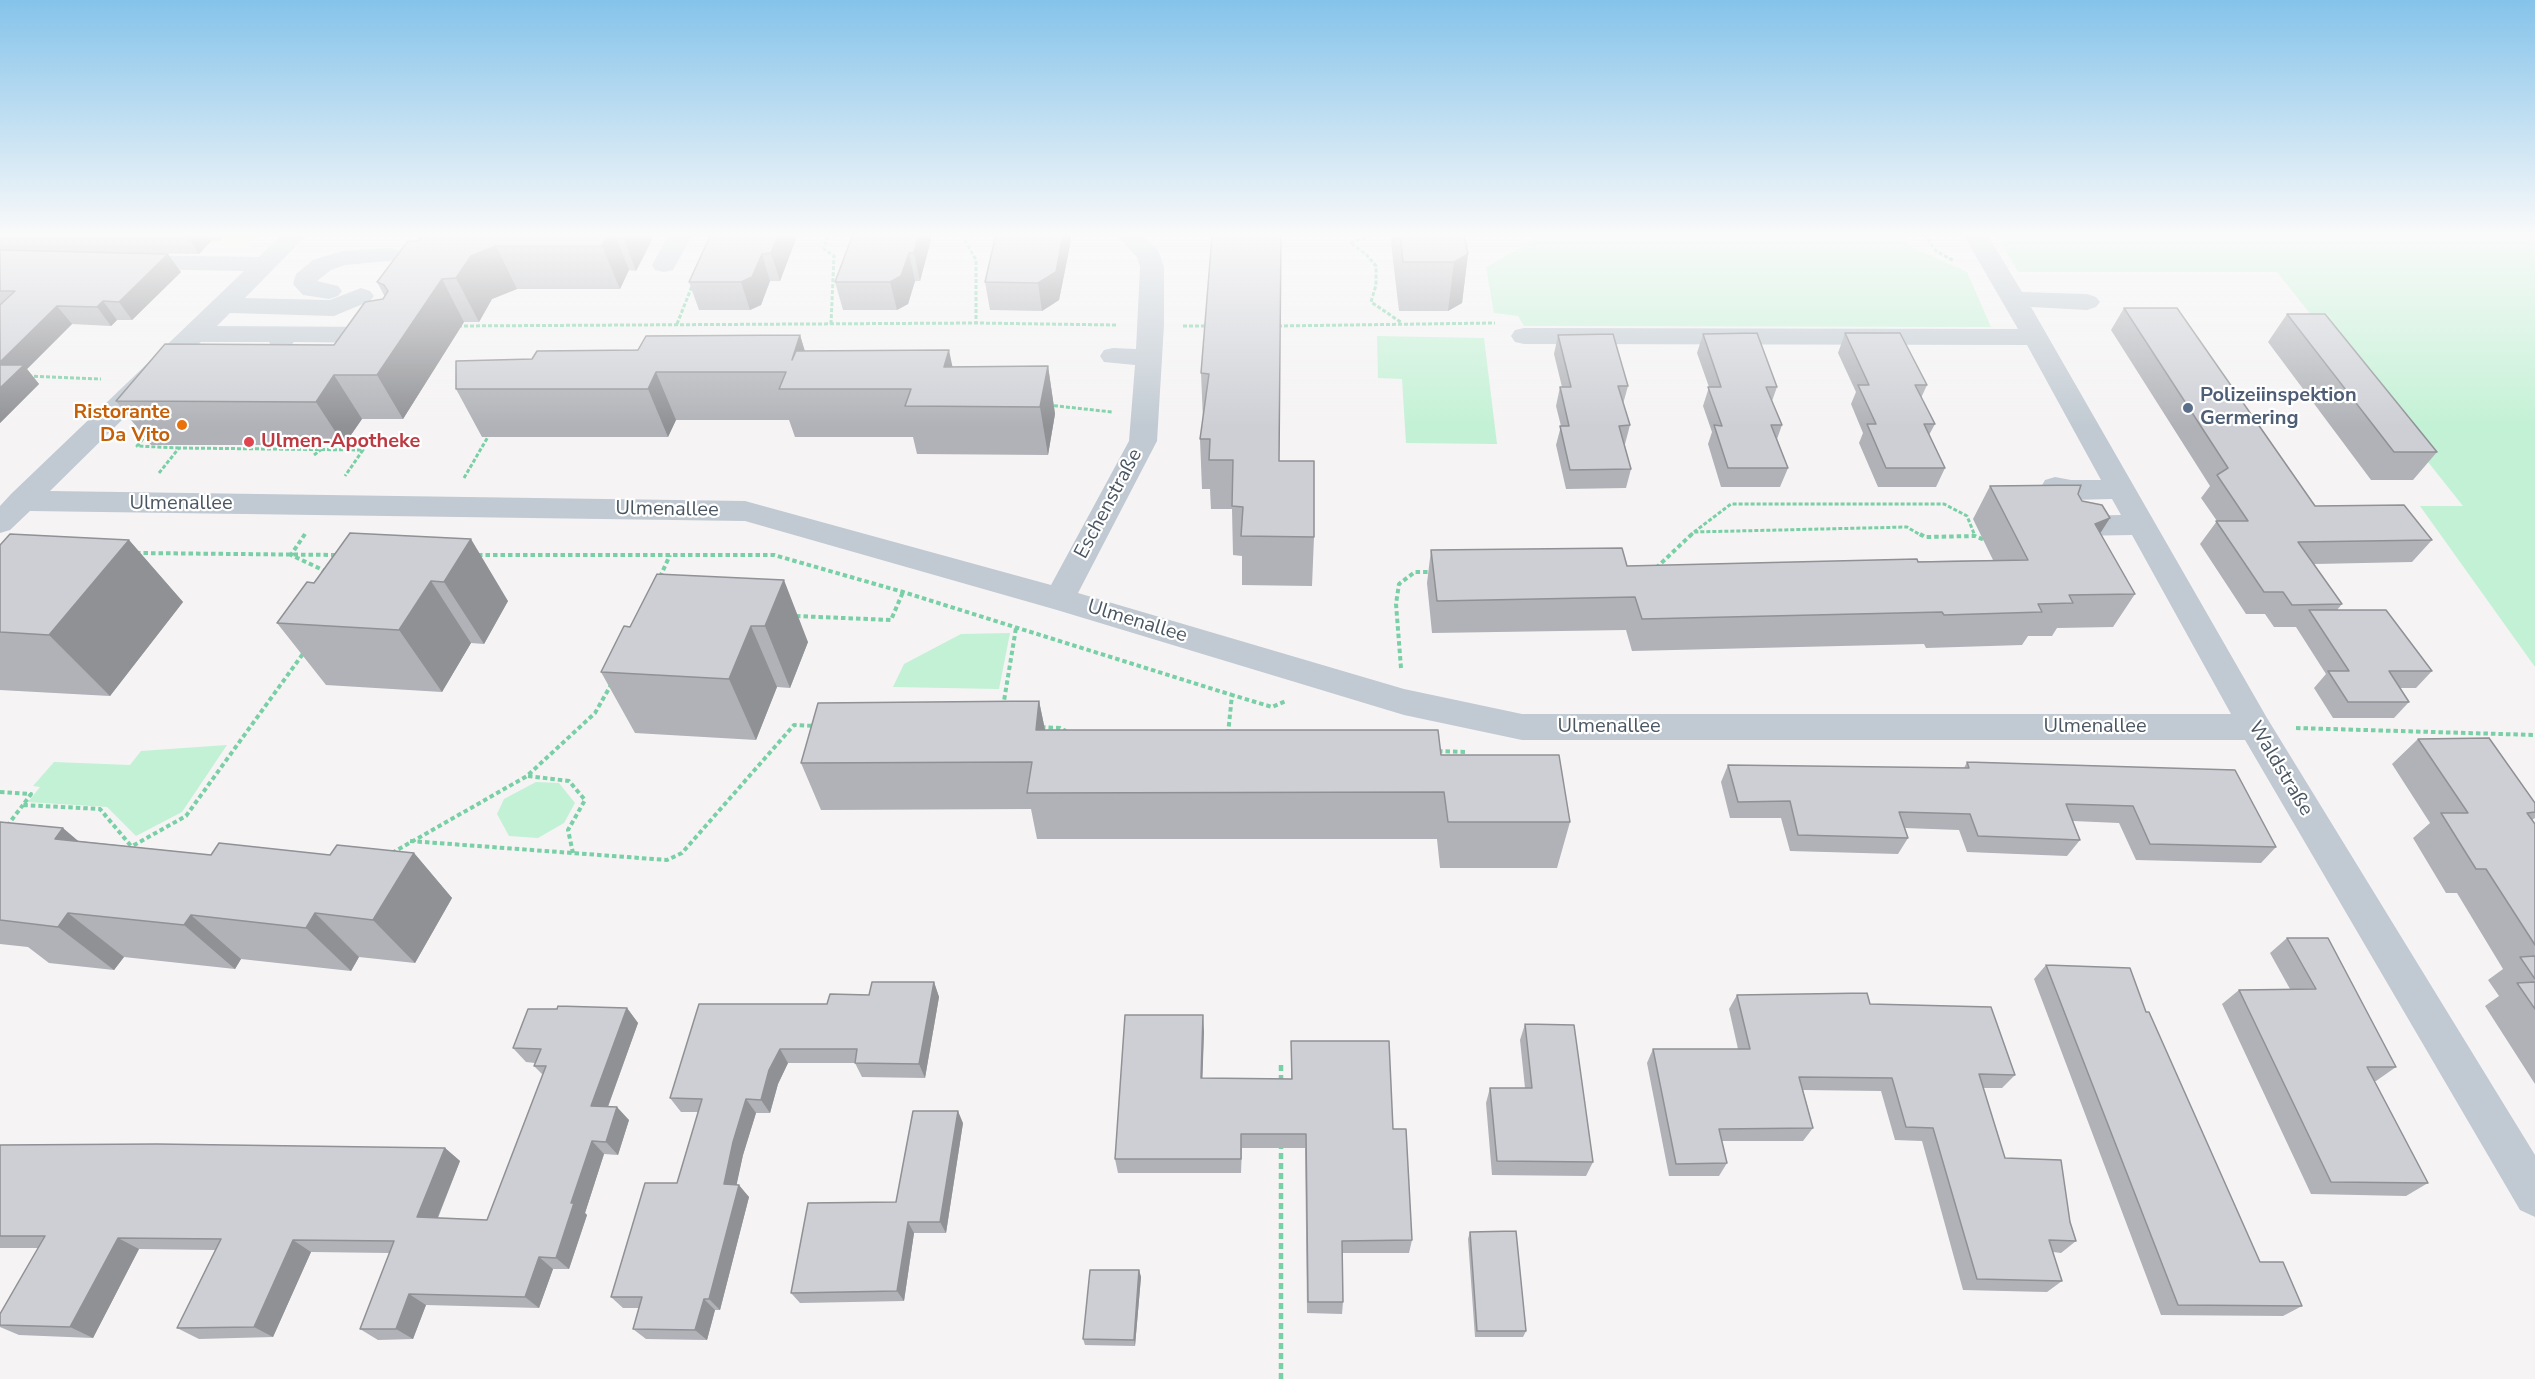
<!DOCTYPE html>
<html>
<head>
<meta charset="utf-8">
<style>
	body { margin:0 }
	canvas { display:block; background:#f5f3f3 }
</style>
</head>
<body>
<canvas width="2535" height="1379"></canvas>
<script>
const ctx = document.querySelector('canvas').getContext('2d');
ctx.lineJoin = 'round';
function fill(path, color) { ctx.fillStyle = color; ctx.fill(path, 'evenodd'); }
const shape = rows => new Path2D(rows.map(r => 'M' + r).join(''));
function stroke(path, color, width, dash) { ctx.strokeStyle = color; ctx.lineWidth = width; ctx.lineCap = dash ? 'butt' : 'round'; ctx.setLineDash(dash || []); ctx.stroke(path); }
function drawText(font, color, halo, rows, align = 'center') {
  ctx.font = font + ' "Nunito Sans",sans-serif'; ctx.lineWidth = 4.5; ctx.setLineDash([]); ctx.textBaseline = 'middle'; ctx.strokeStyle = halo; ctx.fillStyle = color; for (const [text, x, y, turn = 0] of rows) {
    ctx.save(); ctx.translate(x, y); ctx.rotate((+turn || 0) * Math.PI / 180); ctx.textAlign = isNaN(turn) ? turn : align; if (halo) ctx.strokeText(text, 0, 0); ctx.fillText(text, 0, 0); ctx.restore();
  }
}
fill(shape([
	[0,234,257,234,247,248,0,244]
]), '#fdf9ef');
fill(shape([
	[1544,234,1900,234,1913,247,1967,272,1991,327,1524,326,1518,316,1494,313,1486,267],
	[1996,234,2535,234,2535,667,2420,506,2463,506,2277,272,2018,272],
	[1377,336,1484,338,1497,444,1406,443,1402,379,1378,378],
	[1010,633,999,689,893,687,904,664,961,634],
	[227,745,182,812,136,836,107,807,28,802,40,787,33,786,54,762,130,765,141,751],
	[536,782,559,783,575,803,564,823,538,838,509,836,497,814,504,799]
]), '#c3f1d5');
stroke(shape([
	[1377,234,1350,243,1366,254,1376,266,1376,285,1371,302,1402,323],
	[1924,234,1936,251,1954,261],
	[828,236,824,249,834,256,831,324],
	[974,236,966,236,965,240,976,260,976,323],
	[677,324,692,286],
	[458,326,976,323,1116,325],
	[1183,326,1209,326],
	[1278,326,1495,323],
	[28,376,101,379],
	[1048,405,1112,412],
	[147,434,137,446,179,448],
	[314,455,322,449],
	[159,473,179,448,363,450,345,476],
	[464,478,489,435],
	[1694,532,1731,504,1944,504,1967,516,1975,536],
	[1690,536,1694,532,1907,527,1922,536]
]), '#7ad0a6', 3, [4, 2]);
stroke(shape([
	[305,534,291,555,323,570,325,574],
	[1920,534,1925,537,1975,536,1987,541],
	[136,553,338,555],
	[478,555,774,555,903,592,1232,695],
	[1656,568,1692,534],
	[660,577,670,555],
	[796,616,891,620,903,592],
	[1401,668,1396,604,1399,584,1415,572,1432,572],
	[1003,707,1016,628],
	[1041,727,1060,728,1066,731],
	[2296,728,2535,735],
	[1228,734,1232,695,1272,707,1286,701],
	[1438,751,1466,752],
	[528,776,569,781,585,800,568,830,573,853],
	[0,792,31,794,23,805,100,809,131,846],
	[7,826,23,805],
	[410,841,667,860,682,853,794,725,815,726],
	[127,849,186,816,305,651],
	[392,853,527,776,595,713,611,685]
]), '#7ad0a6', 4, [4.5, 3]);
stroke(shape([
	[1281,1065,1281,1082],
	[1281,1143,1281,1379]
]), '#7ad0a6', 4.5, [6, 4]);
fill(shape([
	[282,234,308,234,245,298,330,300,361,288,370,291,374,296,370,301,334,316,230,313,217,326,386,327,395,329,399,335,395,341,386,343,294,342,290,347,281,349,272,347,269,342,201,342,50,491,745,501,1051,585,1129,441,1135,365,1104,362,1100,356,1104,350,1113,348,1136,349,1140,267,1137,257,1115,234,1141,234,1158,250,1164,267,1164,325,1157,441,1078,593,1404,689,1522,714,2231,714,2132,535,2075,536,2064,533,2060,526,2064,519,2075,516,2121,515,2112,499,2071,500,2045,494,2041,487,2045,480,2055,477,2071,480,2101,480,2027,345,1524,344,1515,342,1511,336,1515,330,1524,328,2018,329,1963,234,1987,234,2022,292,2087,294,2096,297,2100,302,2096,307,2087,310,2031,307,2267,718,2535,1155,2535,1217,2520,1210,2245,740,1522,740,1404,715,1057,610,745,521,30,511,10,530,0,533,0,506,11,494,244,271,131,269,122,267,119,262,122,257,131,255,259,257,282,234],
	[669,234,693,234,673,270,664,272,655,270,652,265,669,234],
	[390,248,399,250,402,255,399,260,345,265,331,270,317,281,338,286,342,291,338,296,329,299,303,295,293,284,296,274,313,260,342,251,390,248]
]), '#c1cad2');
fill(shape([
	[0,234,225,234,219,241,212,240,199,254,37,251,181,272,132,320,117,320,111,326,72,324,27,369,39,384,0,423],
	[423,234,650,234,652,240,636,271,629,270,620,289,517,289,492,299,479,322,464,322,403,419,362,419,344,445,151,445,116,401,334,345,383,299,385,297,377,282,418,241],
	[996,234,1070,234,1071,240,1059,300,1042,311,990,310,985,282],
	[1392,234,1464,234,1468,254,1462,303,1448,311,1399,311,1391,243],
	[1212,236,1279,461,1314,537,1312,586,1242,585,1242,556,1233,555,1232,509,1211,509,1210,489,1202,489,1200,439,1203,420,1201,373],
	[796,239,780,281,770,281,761,305,750,310,699,310,689,282],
	[931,240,920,281,915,281,908,304,897,310,843,310,835,282],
	[2124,308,2315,506,2432,540,2412,562,2314,564,2342,604,2337,610,2432,671,2416,688,2400,688,2409,702,2394,718,2333,718,2314,688,2326,674,2296,627,2274,627,2265,614,2246,614,2200,544,2217,521,2201,498,2210,486,2111,330],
	[2287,314,2437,452,2413,480,2371,480,2268,342],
	[1845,333,1927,385,1921,398,1935,424,1929,435,1945,468,1936,487,1878,487,1859,443,1863,433,1851,404,1856,392,1838,353],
	[1703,334,1777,387,1772,401,1782,425,1777,439,1788,468,1780,487,1721,487,1708,444,1712,432,1703,406,1709,387,1697,353],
	[800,335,805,351,952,367,1048,366,1055,414,1048,455,917,454,913,437,795,437,789,420,676,420,668,437,482,437,456,389,532,359],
	[1558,335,1628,386,1623,404,1630,425,1625,444,1624,444,1631,469,1626,488,1566,489,1556,445,1561,426,1556,406,1560,387,1562,387,1554,354],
	[1990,486,2078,494,2135,594,2113,627,2057,628,2052,636,2028,636,2022,645,1926,648,1924,644,1632,651,1626,630,1432,633,1427,583,1431,550,1627,566,1993,560,1973,519],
	[350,533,508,601,484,644,471,643,442,692,326,685,277,623,314,583],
	[129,540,183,602,110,696,0,690,0,545],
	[657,574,808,642,790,688,777,687,756,740,635,733,601,672,630,627],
	[1039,701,1045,730,1441,755,1570,822,1557,868,1440,868,1437,839,1037,839,1031,809,821,810,801,763],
	[2418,739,2535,803,2535,818,2532,820,2535,824,2535,1084,2485,1006,2499,996,2488,980,2503,969,2457,893,2446,893,2413,838,2430,823,2392,764],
	[1967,762,2235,770,2276,847,2261,863,2136,860,2119,823,2073,821,2080,840,2067,856,1967,852,1959,830,1905,828,1908,838,1898,854,1790,851,1781,818,1730,818,1721,782,1728,765,1964,768],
	[0,822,79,841,211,855,330,855,414,853,452,898,415,963,359,957,351,971,241,959,235,969,124,957,114,970,49,963,28,947,0,944],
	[2287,938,2396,1067,2376,1081,2374,1081,2428,1183,2406,1196,2311,1194,2222,1004,2239,990,2290,989,2270,953],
	[2046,965,2146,1012,2260,1262,2302,1306,2283,1316,2161,1315,2034,979],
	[934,982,939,997,925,1078,862,1077,855,1063,788,1063,778,1084,770,1113,756,1113,743,1155,736,1185,749,1197,720,1310,715,1310,707,1340,646,1339,633,1329,639,1308,623,1308,611,1297,677,1183,698,1112,681,1112,670,1098,827,1004],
	[1737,995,1870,1004,2015,1075,2002,1088,1983,1088,2005,1158,2070,1222,2076,1241,2061,1253,2053,1252,2062,1281,2047,1292,1963,1290,1922,1141,1895,1140,1881,1091,1803,1090,1813,1128,1803,1141,1722,1141,1727,1163,1719,1176,1669,1176,1647,1063,1653,1049,1738,1049,1729,1009],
	[627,1008,638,1023,608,1107,629,1120,618,1155,604,1154,585,1213,587,1215,569,1269,553,1269,539,1308,426,1305,413,1339,378,1340,360,1329,390,1253,311,1252,273,1337,199,1339,177,1328,215,1250,139,1249,93,1338,19,1335,0,1327,0,1314,39,1248,0,1248,0,1145,445,1148,460,1161,438,1218,487,1220,543,1075,534,1066,535,1063,526,1062,513,1048],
	[1525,1024,1593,1162,1586,1176,1492,1175,1486,1103,1490,1088,1525,1088,1520,1040],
	[1204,1031,1202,1078,1291,1079,1291,1041,1393,1129,1412,1240,1409,1253,1343,1253,1343,1302,1342,1314,1307,1313,1305,1148,1242,1148,1241,1173,1118,1173,1115,1159],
	[963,1123,946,1233,914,1233,904,1301,800,1303,791,1293,896,1202],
	[1470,1232,1526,1331,1523,1337,1475,1337,1468,1239],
	[1139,1270,1141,1277,1135,1346,1085,1345,1083,1339]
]), '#b0b2b7');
fill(shape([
	[188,234,208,234,212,240,199,254,187,235],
	[216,234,225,234,219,241],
	[609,234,615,234,629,270,620,289,602,246],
	[622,234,650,234,652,240,636,271],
	[779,234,795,234,796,239,780,281,771,253],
	[919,234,930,234,931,240,920,281,914,253],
	[1063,234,1070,234,1071,240,1059,300,1042,311,1038,283],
	[496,246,517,289,492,299,479,322,456,278,471,256],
	[909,253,915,281,908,304,897,310,890,282],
	[168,254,181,272,132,320,119,302],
	[762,254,770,281,761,305,750,310,741,282],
	[1468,254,1462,303,1448,311,1454,262],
	[442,279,464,322,403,419,377,375],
	[103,301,117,320,111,326,97,307],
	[57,306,72,324,27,369,39,384,0,423,0,362],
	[800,335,814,383,792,360],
	[949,350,959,398,944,367],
	[1048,366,1055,414,1048,455,1040,407],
	[656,372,676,420,668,437,648,389],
	[334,375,362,419,344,445,316,402],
	[2110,518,2089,551,2095,524],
	[471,539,508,601,484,644,444,582],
	[129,540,183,602,110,696,49,635],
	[784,580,808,642,790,688,765,626],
	[431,581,471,643,442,692,399,630],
	[751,626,777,687,756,740,729,679],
	[1039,701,1049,749,1036,730],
	[63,828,117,874,55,839],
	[414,853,452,898,415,963,373,920],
	[68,913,124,957,114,970,58,927],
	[315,913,359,957,351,971,306,928],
	[191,915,241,959,235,969,184,925],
	[934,982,939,997,925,1078,919,1064],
	[627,1008,638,1023,603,1120,591,1106],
	[1203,1015,1204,1031,1202,1093,1201,1078],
	[780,1049,788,1063,778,1084,770,1113,761,1100,769,1070],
	[746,1099,756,1113,743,1155,734,1197,724,1184,733,1142],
	[617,1107,629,1120,618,1155,606,1142],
	[958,1111,963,1123,946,1233,940,1222],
	[592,1141,604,1154,585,1213,587,1215,569,1269,556,1258,571,1203],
	[445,1148,460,1161,433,1229,417,1217],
	[739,1185,749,1197,720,1310,709,1299],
	[908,1222,914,1233,904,1301,897,1291],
	[118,1238,139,1249,93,1338,70,1327],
	[293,1240,311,1252,273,1337,254,1327],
	[539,1257,553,1269,539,1308,525,1297],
	[1139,1270,1141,1277,1135,1346,1134,1340],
	[409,1294,426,1305,413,1339,396,1329],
	[704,1299,715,1310,707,1340,695,1330]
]), '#909195');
const building = shape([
	[127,234,188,234,187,235,127,234],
	[423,234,609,234,602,246,496,246,471,256,456,278,442,279,377,375,334,375,316,402,116,401,165,344,334,345,365,302,383,299,388,291,384,285,377,282,408,241,418,241,423,234],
	[711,234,779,234,771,253,762,254,752,277,741,282,689,282,711,234],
	[853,234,919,234,914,253,909,253,901,276,890,282,835,282,853,234],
	[996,234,1063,234,1056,272,1038,283,985,282,996,234],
	[1215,234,1281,234,1279,461,1314,461,1314,537,1241,536,1243,507,1232,506,1233,460,1209,460,1210,439,1200,439,1209,374,1201,373,1212,236,1215,234],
	[1400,234,1464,234,1468,254,1454,262,1403,262,1400,234],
	[0,250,168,254,119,302,103,301,97,307,57,306,0,362,0,305,15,291,0,291,0,250],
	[2124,308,2177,308,2315,506,2404,505,2432,540,2298,542,2342,604,2292,605,2283,592,2264,592,2216,521,2248,521,2217,475,2228,468,2124,308],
	[2287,314,2325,314,2437,452,2394,452,2287,314],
	[1757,333,1777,387,1766,387,1782,425,1771,425,1788,468,1728,468,1714,425,1722,426,1708,387,1721,387,1703,334,1757,333],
	[1845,333,1900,333,1927,385,1915,385,1935,424,1924,424,1945,468,1886,468,1867,424,1876,424,1858,385,1869,385,1845,333],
	[1613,334,1628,386,1618,386,1630,425,1619,426,1631,469,1570,470,1560,426,1569,426,1560,387,1571,387,1558,335,1613,334],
	[800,335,792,360,796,351,949,350,944,367,1048,366,1040,407,905,406,911,389,779,389,786,372,656,372,648,389,456,389,456,361,532,359,537,351,638,350,646,336,800,335],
	[0,365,24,365,0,388,0,365],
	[2081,485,2078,494,2082,501,2102,505,2110,518,2095,524,2135,594,2069,595,2073,603,2038,604,2042,612,1944,615,1942,612,1642,619,1635,597,1437,601,1431,550,1622,548,1627,566,1917,559,1918,562,2028,560,1990,486,2081,485],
	[350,533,471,539,444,582,431,581,399,630,277,623,307,582,314,583,350,533],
	[10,534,129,540,49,635,0,632,0,545,10,534],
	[657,574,784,580,765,626,751,626,729,679,601,672,624,626,630,627,657,574],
	[2309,610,2386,610,2432,671,2389,671,2409,702,2348,702,2328,671,2349,671,2309,610],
	[1039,701,1036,730,1438,730,1441,755,1559,755,1570,822,1448,822,1444,792,1027,793,1032,762,801,763,818,703,1039,701],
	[2489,738,2535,803,2535,812,2527,813,2535,824,2535,945,2486,869,2476,869,2441,813,2468,813,2418,739,2489,738],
	[1967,762,2235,770,2276,847,2150,844,2133,806,2066,804,2080,840,1978,836,1970,814,1899,812,1908,838,1798,835,1790,801,1738,802,1728,765,1969,768,1967,762],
	[0,822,63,828,55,839,211,855,219,843,330,855,337,845,414,853,373,920,315,913,306,928,191,915,184,925,68,913,58,927,0,920,0,822],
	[2287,938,2328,938,2396,1067,2367,1067,2428,1183,2331,1182,2239,990,2316,989,2287,938],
	[2535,956,2535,979,2520,957,2535,956],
	[2046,965,2130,968,2146,1012,2149,1012,2260,1262,2283,1262,2302,1306,2178,1305,2046,965],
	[872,982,934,982,919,1064,855,1063,857,1049,780,1049,769,1070,761,1100,746,1099,733,1142,724,1184,739,1185,709,1299,704,1299,695,1330,633,1329,642,1297,611,1297,645,1183,677,1183,702,1099,670,1098,699,1004,827,1004,830,994,869,995,872,982],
	[2535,982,2535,1009,2517,983,2535,982],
	[1867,993,1870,1004,1991,1007,2015,1075,1979,1074,2005,1158,2061,1160,2070,1222,2076,1241,2049,1240,2062,1281,1977,1279,1933,1128,1906,1127,1892,1078,1799,1077,1813,1128,1719,1129,1727,1163,1676,1164,1653,1049,1750,1049,1737,995,1867,993],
	[558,1006,627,1008,591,1106,617,1107,606,1142,592,1141,571,1203,574,1203,556,1258,539,1257,525,1297,409,1294,396,1329,360,1329,394,1241,293,1240,254,1327,177,1328,221,1239,118,1238,70,1327,0,1325,0,1314,45,1236,0,1236,0,1145,157,1144,445,1148,417,1217,487,1220,546,1066,534,1066,541,1049,513,1048,528,1009,557,1009,558,1006],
	[1125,1015,1203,1015,1201,1078,1292,1079,1291,1041,1389,1041,1393,1129,1406,1129,1412,1240,1342,1241,1343,1302,1308,1302,1306,1134,1241,1134,1241,1159,1115,1159,1125,1015],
	[1525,1024,1574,1025,1593,1162,1497,1161,1490,1088,1532,1088,1525,1024],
	[913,1111,958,1111,940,1222,908,1222,897,1291,791,1293,808,1203,896,1202,913,1111],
	[1516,1231,1526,1331,1477,1331,1470,1232,1516,1231],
	[1090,1270,1139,1270,1134,1340,1083,1339,1090,1270]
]);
fill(building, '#cdcfd5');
stroke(building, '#909195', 1.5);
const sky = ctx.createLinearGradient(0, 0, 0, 427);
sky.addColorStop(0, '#85c3ea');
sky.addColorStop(0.55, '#fafafa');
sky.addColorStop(1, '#fafafa00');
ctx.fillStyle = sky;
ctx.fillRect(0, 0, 2535, 427);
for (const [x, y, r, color] of [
	[2188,408,6,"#5c6f8a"],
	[182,425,6,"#e8710a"],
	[249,442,6,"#e0444e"]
]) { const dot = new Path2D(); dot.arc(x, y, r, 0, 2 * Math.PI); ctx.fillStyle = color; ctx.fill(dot); stroke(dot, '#fff', 2); }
drawText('bold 20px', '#4e5e75', '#fff', [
	["Polizeiinspektion",2200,396],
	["Germering",2200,419]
], 'left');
drawText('bold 20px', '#c56008', '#fff', [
	["Ristorante",170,413],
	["Da Vito",170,436]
], 'right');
drawText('bold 20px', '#be3a42', '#fff', [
	["Ulmen-Apotheke",261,442]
], 'left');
drawText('20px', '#4a5661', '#fff', [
	["Ulmenallee",181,504],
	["Eschenstraße",1109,504,-62],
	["Ulmenallee",667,510,1],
	["Ulmenallee",1137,622,17],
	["Ulmenallee",1609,727],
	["Ulmenallee",2095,727],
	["Waldstraße",2280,769,59]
]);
</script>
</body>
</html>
